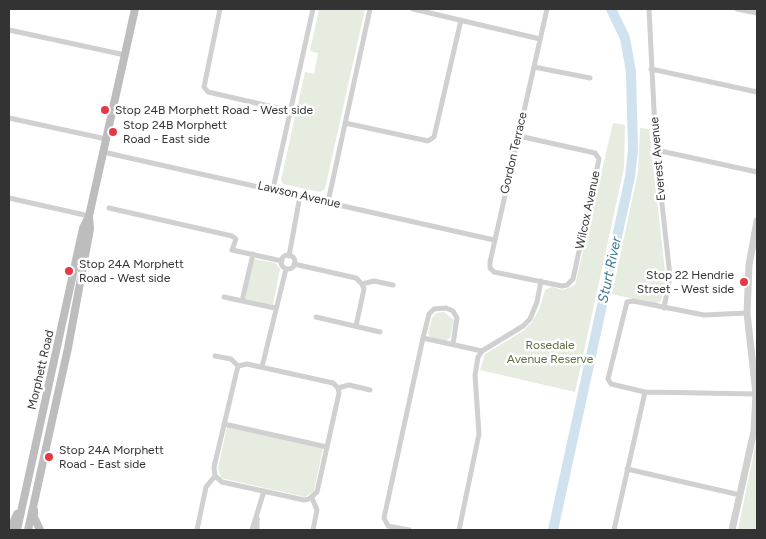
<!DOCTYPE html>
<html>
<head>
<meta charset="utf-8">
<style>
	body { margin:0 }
	#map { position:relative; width:766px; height:539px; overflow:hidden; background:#fff; font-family:Figtree,sans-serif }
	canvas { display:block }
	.frame { position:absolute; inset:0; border:10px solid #333; pointer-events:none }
</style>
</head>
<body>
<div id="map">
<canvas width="766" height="539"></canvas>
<div class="frame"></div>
</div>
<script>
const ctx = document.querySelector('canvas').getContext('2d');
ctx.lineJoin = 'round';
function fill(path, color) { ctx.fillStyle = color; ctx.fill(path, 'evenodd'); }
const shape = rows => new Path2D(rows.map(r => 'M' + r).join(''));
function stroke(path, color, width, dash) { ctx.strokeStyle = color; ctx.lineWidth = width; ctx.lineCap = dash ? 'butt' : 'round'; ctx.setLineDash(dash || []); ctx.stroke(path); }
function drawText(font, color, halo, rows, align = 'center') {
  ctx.font = font + ' Figtree,sans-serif'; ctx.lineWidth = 5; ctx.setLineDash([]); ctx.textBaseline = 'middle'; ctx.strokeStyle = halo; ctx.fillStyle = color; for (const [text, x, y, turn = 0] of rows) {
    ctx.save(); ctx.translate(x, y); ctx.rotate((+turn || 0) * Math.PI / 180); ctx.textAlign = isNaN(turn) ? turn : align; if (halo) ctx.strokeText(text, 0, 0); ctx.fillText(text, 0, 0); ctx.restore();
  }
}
fill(shape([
	[319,9,365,9,325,189,320,192,283,184,281,180,305,72,314,74,318,53,310,51],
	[613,123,625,125,624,168,575,392,480,370,485,354,523,331,532,322,539,310,545,290,552,287,563,290,575,285],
	[640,128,649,129,666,280,661,301,655,304,612,294,638,172],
	[254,259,275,263,280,269,273,305,245,299],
	[444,312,454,320,450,338,446,341,431,338,428,333,432,318,436,313],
	[227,427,323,448,314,491,305,497,221,478,218,468],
	[757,437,757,530,738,530]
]), '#e6ecdf');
stroke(shape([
	[553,530,630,177,633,150,631,72,625,38,611,9]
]), '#cfe2ee', 10);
stroke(shape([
	[220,9,204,87,208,92,291,111],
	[413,9,540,39],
	[649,9,656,150,670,276,664,308],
	[737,9,757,13],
	[9,30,125,55],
	[534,67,590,78],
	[651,69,757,92],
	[9,118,106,139],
	[345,123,428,141,434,137,461,20],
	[519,136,595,153,599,159,573,279,567,285,562,286,494,272,490,268,490,262,547,9],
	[656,150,757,172],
	[103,152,494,240],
	[273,189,313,9],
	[9,198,89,216],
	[328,202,370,9],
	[109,208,232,236,236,239,232,250,282,261],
	'281 262a7 7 0 1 1 14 0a7 7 0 1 1-14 0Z',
	[289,256,300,196],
	[294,264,356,278,362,284,374,281,393,285],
	[224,297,275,308],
	[242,301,253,254],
	[747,313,704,315,633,301,627,302,608,379,611,384,645,392,756,394],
	[316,317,380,332],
	[356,326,364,289,362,284],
	[423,338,482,351],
	[215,356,231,359,238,366],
	[247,364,333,383,338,388,339,393,317,492,309,499,304,500,222,482,215,476,214,467,238,366,247,364],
	[262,367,286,269],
	[338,388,349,385,370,390],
	[224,424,327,447],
	[627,469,740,495],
	[312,498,317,510,313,530],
	[197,530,206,487,215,476],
	[252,530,264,491],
	[257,530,257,518],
	[409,530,388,526,384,518,423,338,429,314,434,309,446,308,453,311,457,318,453,344],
	[459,530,479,434,475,375,478,357,482,351,523,326,530,319,537,302,541,281],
	[614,530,645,392]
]), '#d0d0d0', 5);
stroke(shape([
	[732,530,754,431,756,394,747,313,749,265,757,221]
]), '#d0d0d0', 7);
stroke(shape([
	[34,510,34,517,40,530],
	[10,530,17,514],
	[17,530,83,228,89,216],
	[28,530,68,348,90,229,89,216,135,9]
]), '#bdbdbd', 8);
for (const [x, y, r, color] of [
	[105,110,5,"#e63946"],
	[113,132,5,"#e63946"],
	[69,271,5,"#e63946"],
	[744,282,5,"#e63946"],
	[49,457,5,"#e63946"]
]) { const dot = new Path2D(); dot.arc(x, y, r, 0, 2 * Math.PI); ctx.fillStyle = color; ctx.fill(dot); stroke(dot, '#fff', 2); }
drawText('12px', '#333', '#fff', [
	["Stop 24B Morphett Road - West side",115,110],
	["Stop 24B Morphett",123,125],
	["Road - East side",123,139],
	["Stop 24A Morphett",79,264],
	["Road - West side",79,278],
	["Stop 22 Hendrie",734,275,"right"],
	["Street - West side",734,289,"right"],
	["Stop 24A Morphett",59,450],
	["Road - East side",59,464]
], 'left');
drawText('12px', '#333', '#fff', [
	["Gordon Terrace",514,153,-77],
	["Everest Avenue",658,159,-95],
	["Lawson Avenue",299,195,13],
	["Wilcox Avenue",588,210,-78],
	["Morphett Road",41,370,-77]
]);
drawText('12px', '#56703f', '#fff', [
	["Rosedale",550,345],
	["Avenue Reserve",550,359]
]);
drawText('italic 14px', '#3f7597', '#fff', [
	["Sturt River",610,270,-78]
]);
</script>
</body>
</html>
